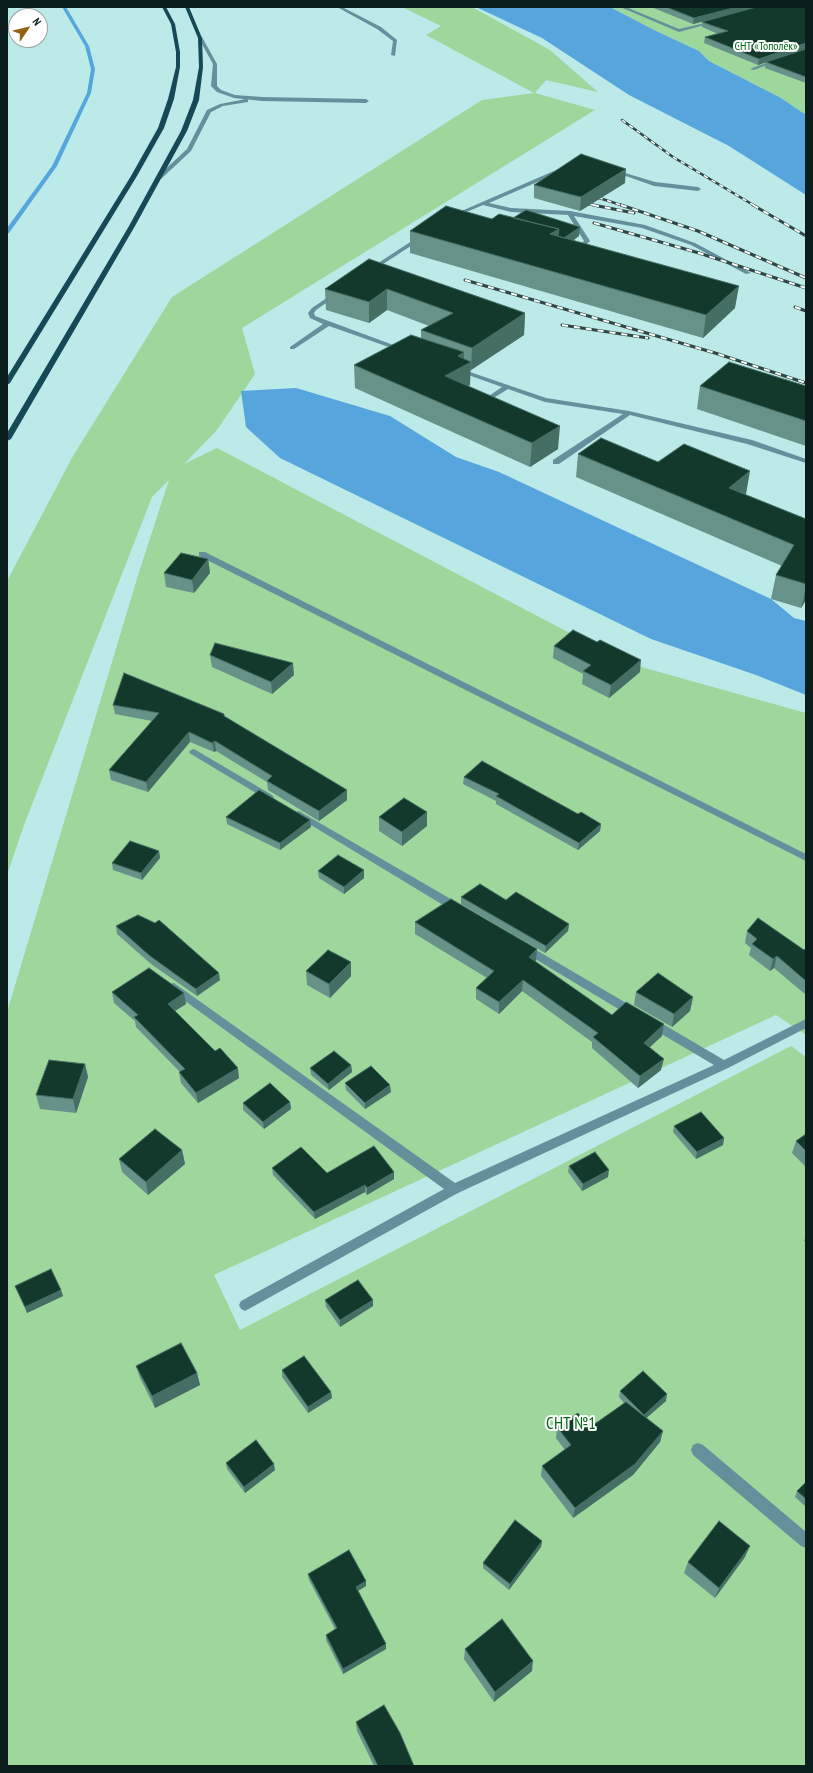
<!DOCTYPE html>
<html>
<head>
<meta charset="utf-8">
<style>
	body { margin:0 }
	#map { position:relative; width:813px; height:1773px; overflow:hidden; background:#bbeae8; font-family:"PT Sans Narrow",sans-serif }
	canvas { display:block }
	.frame { position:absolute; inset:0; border:8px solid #0a1d1c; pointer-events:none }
	.north { position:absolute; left:8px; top:8px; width:40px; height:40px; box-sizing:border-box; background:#fff; border:1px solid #9da5a4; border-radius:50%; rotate:55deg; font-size:11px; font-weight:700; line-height:16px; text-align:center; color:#0a1d1c }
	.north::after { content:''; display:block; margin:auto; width:14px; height:18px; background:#936113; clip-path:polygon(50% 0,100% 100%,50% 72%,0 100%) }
</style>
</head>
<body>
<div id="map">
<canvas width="813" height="1773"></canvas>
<div class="frame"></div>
<div class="north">N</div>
</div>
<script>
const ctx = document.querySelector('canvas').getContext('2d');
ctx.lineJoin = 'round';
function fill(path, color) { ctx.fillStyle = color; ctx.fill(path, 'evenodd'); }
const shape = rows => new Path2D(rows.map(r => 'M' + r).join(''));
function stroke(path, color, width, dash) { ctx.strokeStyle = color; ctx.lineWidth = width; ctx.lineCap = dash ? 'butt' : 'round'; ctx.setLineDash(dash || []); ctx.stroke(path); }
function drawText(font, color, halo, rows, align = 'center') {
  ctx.font = font + ' "PT Sans Narrow",sans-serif'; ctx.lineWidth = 4; ctx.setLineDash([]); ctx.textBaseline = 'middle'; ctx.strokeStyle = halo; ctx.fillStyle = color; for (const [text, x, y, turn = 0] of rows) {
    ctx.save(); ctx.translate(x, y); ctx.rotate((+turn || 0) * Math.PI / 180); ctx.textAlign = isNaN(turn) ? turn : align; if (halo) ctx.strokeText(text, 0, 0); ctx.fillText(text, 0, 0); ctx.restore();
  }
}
fill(shape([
	[402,7,472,7,550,50,598,92,546,80,535,93,595,110,242,328,255,374,217,430,184,464,217,448,627,663,806,713,806,1035,776,1015,214,1275,240,1330,791,1046,806,1057,806,1766,7,1766,7,1012,139,572,169,480,152,497,24,825,7,875,7,581,73,456,172,297,482,100,534,93,426,35,441,26],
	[610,7,806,7,806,115,781,98,709,61,699,51,654,30]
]), '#9dd79c');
fill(shape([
	[476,7,610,7,654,30,699,51,709,61,781,98,806,115,806,195,729,146,629,95,542,38],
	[296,388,390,416,456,457,499,472,771,599,794,618,806,621,806,695,756,675,651,639,280,458,246,427,241,391]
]), '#57a5dd');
fill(shape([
	[62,7,66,7,89,46,95,69,91,93,57,166,9,233,7,234,7,228,52,166,87,93,91,69,85,46,62,7]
]), '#57a5dd');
fill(shape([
	[337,7,342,7,381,27,397,40,395,56,391,55,393,41,377,29,337,7],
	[620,7,626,7,679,29,714,21,716,22,679,32,620,7],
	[198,37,202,37,217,64,217,86,221,90,235,95,262,97,366,99,369,101,366,103,262,101,234,98,217,92,211,86,213,64,198,37],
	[776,59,780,60,754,70,750,69,776,59],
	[246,99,248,100,248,102,223,106,211,112,191,151,161,179,157,179,157,177,187,149,207,110,220,104,246,99],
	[563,167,566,169,565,170,489,203,511,208,570,211,645,225,695,243,751,273,746,274,691,245,642,228,574,216,590,241,576,254,573,252,584,241,568,215,511,212,483,205,455,217,450,216,563,167],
	[612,169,655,182,698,187,701,189,698,191,654,186,612,171,612,169],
	[421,235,423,236,423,238,371,272,366,271,421,235],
	[334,293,339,294,316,310,314,313,315,316,404,349,404,351,400,351,329,326,294,349,290,349,290,347,323,324,310,318,308,313,312,308,334,293],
	[457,369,461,369,546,398,629,411,752,440,806,459,806,463,747,444,630,415,559,464,553,464,553,460,623,414,545,402,508,389,484,404,480,404,480,402,502,387,457,371,457,369],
	[199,552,205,552,806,854,806,861,199,556,199,552],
	[194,749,272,795,274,797,272,799,266,799,191,754,189,752,191,750,194,749],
	[299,811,461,905,462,908,461,911,453,911,296,816,294,814,296,812,299,811],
	[526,944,638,1010,639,1013,638,1016,630,1016,522,951,521,948,522,945,526,944],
	[174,983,455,1183,714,1065,648,1026,647,1023,648,1020,656,1020,724,1060,806,1019,806,1028,728,1068,458,1193,245,1311,241,1309,239,1305,241,1301,444,1189,170,990,169,987,170,984,174,983],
	[698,1443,703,1445,806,1532,806,1548,801,1546,693,1455,691,1450,693,1445,698,1443]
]), '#64909c');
fill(shape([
	[162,7,166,7,175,24,180,52,180,67,174,99,164,128,137,176,10,383,7,385,7,377,131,176,158,128,168,99,176,67,176,52,171,24,162,7],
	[185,7,189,7,202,38,203,67,199,100,187,131,135,226,11,439,7,441,7,433,129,226,181,131,193,100,199,67,198,38,185,7]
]), '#154956');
const railFar1 = shape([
	[622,120,673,157,755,206],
	[590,195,624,206],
	[580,202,598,206]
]);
const rail = shape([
	[593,205,634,213],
	[621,205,698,231,806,278],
	[753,205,806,236],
	[594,223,699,253,806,288],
	[465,280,715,353,806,383],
	[795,307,806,311],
	[562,325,648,338]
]);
stroke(railFar1, '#2e4645', 2.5);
stroke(rail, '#2e4645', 3);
stroke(railFar1, '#fff', 1.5, [4.5]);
stroke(rail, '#fff', 2, [6]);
fill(shape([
	[651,7,806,7,806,83,765,68,766,62,758,65,704,43,705,37,718,34,702,27,702,22,717,18,693,24],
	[625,183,580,211,534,198,534,185],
	[513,218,580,227,579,236,573,241,735,308,703,338,410,253,410,231,492,219],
	[369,259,525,313,524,335,471,370,470,370,470,385,468,386,558,449,530,467,355,388,354,365,421,338,421,330,429,326,387,310,369,323,326,310,325,289],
	[700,386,806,386,806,446,697,409],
	[578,454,658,462,746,494,746,495,806,519,806,600,801,608,771,599,776,575,782,566,576,477],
	[208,559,210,573,194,593,166,587,164,573],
	[554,646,640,672,609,698,582,684,583,674,553,658],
	[210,655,294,675,272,694,212,667],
	[113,705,224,717,347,800,319,821,268,790,267,782,216,751,214,752,190,742,148,792,111,780,109,770,152,721,115,714],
	[464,777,578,814,601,824,600,831,578,850,496,804,496,801,463,784],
	[226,817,311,827,280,850,227,824],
	[379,817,427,826,402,846,379,831],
	[159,851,160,858,142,880,113,870,112,863],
	[318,871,364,878,344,894,319,878],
	[461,897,506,900,569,924,568,931,545,953,461,904],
	[415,922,537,949,536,961,536,962,612,1015,662,1036,650,1047,661,1070,638,1088,592,1048,592,1042,522,991,499,1014,476,999,476,988,487,978,415,934],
	[116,926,220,980,197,996,151,964,117,934],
	[747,931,804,950,806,948,806,995,774,968,770,971,749,955,751,948,745,943],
	[351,962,351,976,330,998,307,985,306,971],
	[112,992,184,993,186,1004,175,1011,239,1078,198,1103,181,1083,179,1072,180,1072,136,1027,135,1021,114,1003],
	[636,992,693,997,690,1011,672,1027,634,1005],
	[85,1064,88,1077,76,1113,40,1109,36,1095],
	[351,1065,352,1072,329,1090,311,1075,310,1068],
	[345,1083,391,1092,365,1109,346,1090],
	[290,1102,291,1109,264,1129,243,1110,243,1103],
	[674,1126,724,1138,723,1145,696,1159,673,1132],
	[806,1134,806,1167,792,1153,796,1141],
	[182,1150,185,1164,148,1195,122,1172,119,1159],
	[569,1166,608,1177,582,1191,568,1172],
	[272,1168,327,1173,394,1172,394,1179,367,1195,365,1192,315,1219,273,1175],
	[806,1236,806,1242,804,1241],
	[15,1286,61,1290,63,1296,27,1313],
	[325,1300,373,1300,373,1306,340,1327,326,1307],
	[136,1366,197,1373,200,1385,155,1408,140,1378],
	[282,1370,331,1392,332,1398,308,1413,282,1377],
	[620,1391,666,1401,646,1418,663,1431,660,1442,633,1475,573,1518,541,1476,542,1466,565,1450,556,1438,557,1427,589,1428,624,1403,619,1397],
	[226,1463,275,1470,245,1493,227,1469],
	[806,1482,806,1507,795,1497,797,1491],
	[542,1541,541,1547,509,1590,483,1568,483,1563],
	[745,1557,715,1598,684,1573,688,1562],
	[308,1574,366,1581,366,1586,358,1591,386,1644,386,1649,343,1674,326,1640,326,1635,335,1629,309,1580],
	[465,1649,532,1671,494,1702,464,1659],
	[356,1722,414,1766,374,1766,357,1731]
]), '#66928a');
fill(shape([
	[737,7,758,7,693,24,694,18],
	[806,43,806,49,758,65,759,59],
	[626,169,625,183,580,211,581,197],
	[580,227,579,236,563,247,564,238],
	[559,229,557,251,550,234],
	[739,286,735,308,703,338,706,315],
	[387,289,387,310,369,323,369,302],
	[525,313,524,335,471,370,472,348],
	[464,352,464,366,471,362,470,385,444,399,445,376,458,356],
	[560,426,558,449,530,467,532,443],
	[750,471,746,494,725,511,729,488],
	[208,559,210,573,194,593,192,580],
	[806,587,806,600,801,608],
	[641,660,640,672,609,698,611,685],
	[293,663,294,675,272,694,271,682],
	[189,732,190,742,148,792,146,782],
	[215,741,216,751,214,752,212,743],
	[347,790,347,800,319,821,319,811],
	[427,812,427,826,402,846,402,832],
	[310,820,311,827,280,850,280,843],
	[601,824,600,831,578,850,579,843],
	[159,851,160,858,142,880,141,873],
	[364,870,364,878,344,894,344,887],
	[569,924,568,931,545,953,546,946],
	[537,949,536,961,528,969,529,957],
	[777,956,774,968,770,971,773,959],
	[351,962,351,976,330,998,329,984],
	[219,973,220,980,197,996,196,989],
	[523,980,522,991,499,1014,499,1002],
	[184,993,186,1004,170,1014,168,1004],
	[693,997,690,1011,672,1027,674,1014],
	[664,1024,662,1036,642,1054,644,1043],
	[664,1059,661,1070,638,1088,640,1076],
	[85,1064,88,1077,76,1113,73,1099],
	[351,1065,352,1072,329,1090,328,1084],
	[238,1068,239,1078,198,1103,196,1093],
	[390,1085,391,1092,365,1109,365,1103],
	[290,1102,291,1109,264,1129,263,1122],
	[724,1138,723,1145,696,1159,697,1152],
	[182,1150,185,1164,148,1195,146,1182],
	[609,1170,608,1177,582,1191,583,1184],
	[394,1172,394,1179,367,1195,367,1188],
	[365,1185,365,1192,315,1219,314,1212],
	[61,1290,63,1296,27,1313,25,1307],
	[373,1300,373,1306,340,1327,340,1320],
	[197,1373,200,1385,155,1408,152,1396],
	[331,1392,332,1398,308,1413,308,1407],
	[667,1394,666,1401,643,1421,644,1415],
	[663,1431,660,1442,633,1475,573,1518,575,1508],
	[274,1464,275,1470,245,1493,244,1487],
	[542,1541,541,1547,509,1590,510,1584],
	[750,1546,745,1557,715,1598,719,1588],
	[366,1581,366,1586,356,1592,356,1587],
	[386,1644,386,1649,343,1674,343,1669],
	[533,1661,532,1671,494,1702,495,1692]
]), '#456e64');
const building = shape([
	[666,7,737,7,694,18,666,7],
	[756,7,806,7,806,43,759,59,705,37,728,31,702,22,756,7],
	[806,49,806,77,766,62,806,49],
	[581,154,626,169,581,197,534,185,581,154],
	[446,206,492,219,499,214,559,229,550,234,739,286,706,315,410,231,446,206],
	[526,210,580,227,564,238,558,236,559,229,513,218,526,210],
	[369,259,525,313,472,348,421,330,453,313,387,289,369,302,325,289,369,259],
	[411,335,464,352,458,356,471,362,445,376,560,426,532,443,354,365,411,335],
	[729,362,806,386,806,421,700,386,729,362],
	[601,438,658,462,684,444,750,471,729,488,806,519,806,584,776,575,794,545,578,454,601,438],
	[181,553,208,559,192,580,164,573,181,553],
	[573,630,597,642,600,640,641,660,611,685,583,671,591,665,554,646,573,630],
	[215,643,293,663,271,682,210,655,215,643],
	[124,673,224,714,224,716,347,790,319,811,267,781,272,776,215,741,212,743,189,732,146,782,109,770,159,713,113,705,124,673],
	[482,761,578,814,581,812,601,824,579,843,496,796,499,794,464,777,482,761],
	[259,790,310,820,280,843,226,817,259,790],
	[404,798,427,812,402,832,379,817,404,798],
	[130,841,159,851,141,873,112,863,130,841],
	[338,855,364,870,344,887,318,871,338,855],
	[480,884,506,900,516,892,569,924,546,946,461,897,480,884],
	[451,899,537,949,529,957,612,1015,626,1002,664,1024,644,1043,664,1059,640,1076,593,1037,598,1033,523,980,499,1002,476,988,494,971,415,922,451,899],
	[138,915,155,923,159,920,219,973,196,989,150,956,116,926,138,915],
	[758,918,804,950,806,948,806,981,777,956,773,959,752,944,757,939,747,931,758,918],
	[328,950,351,962,329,984,306,971,328,950],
	[149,968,184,993,168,1004,215,1051,220,1048,238,1068,196,1093,179,1072,185,1069,134,1017,138,1015,112,992,149,968],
	[658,973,693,997,674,1014,636,992,658,973],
	[334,1051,351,1065,328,1084,310,1068,334,1051],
	[49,1060,85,1064,73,1099,36,1095,49,1060],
	[371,1066,390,1085,365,1103,345,1083,371,1066],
	[270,1083,290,1102,263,1122,243,1103,270,1083],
	[701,1112,724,1138,697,1152,674,1126,701,1112],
	[155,1129,182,1150,146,1182,119,1159,155,1129],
	[806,1134,806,1151,796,1141,806,1134],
	[374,1146,394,1172,367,1188,365,1185,314,1212,272,1168,301,1147,327,1173,374,1146],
	[595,1152,609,1170,583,1184,569,1166,595,1152],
	[51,1269,61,1290,25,1307,15,1286,51,1269],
	[358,1280,373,1300,340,1320,325,1300,358,1280],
	[181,1343,197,1373,152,1396,136,1366,181,1343],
	[304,1356,331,1392,308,1407,282,1370,304,1356],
	[643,1371,667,1394,644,1415,620,1391,643,1371],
	[626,1402,663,1431,635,1464,575,1508,542,1466,571,1445,557,1427,578,1413,589,1428,626,1402],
	[256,1440,274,1464,244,1487,226,1463,256,1440],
	[806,1482,806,1499,797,1491,806,1482],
	[515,1520,542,1541,510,1584,483,1563,515,1520],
	[719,1521,750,1546,719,1588,688,1562,719,1521],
	[349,1550,366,1581,356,1587,386,1644,343,1669,326,1635,337,1628,308,1574,349,1550],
	[502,1619,533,1661,495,1692,465,1649,502,1619],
	[384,1705,400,1733,414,1766,378,1766,356,1722,384,1705]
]);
fill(building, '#12392c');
stroke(building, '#456e64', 1);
drawText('12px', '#036917', '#fff', [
	["СНТ «Тополёк»",766,47]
]);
drawText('17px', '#036917', '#fff', [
	["СНТ №1",571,1424]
]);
</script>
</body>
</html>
